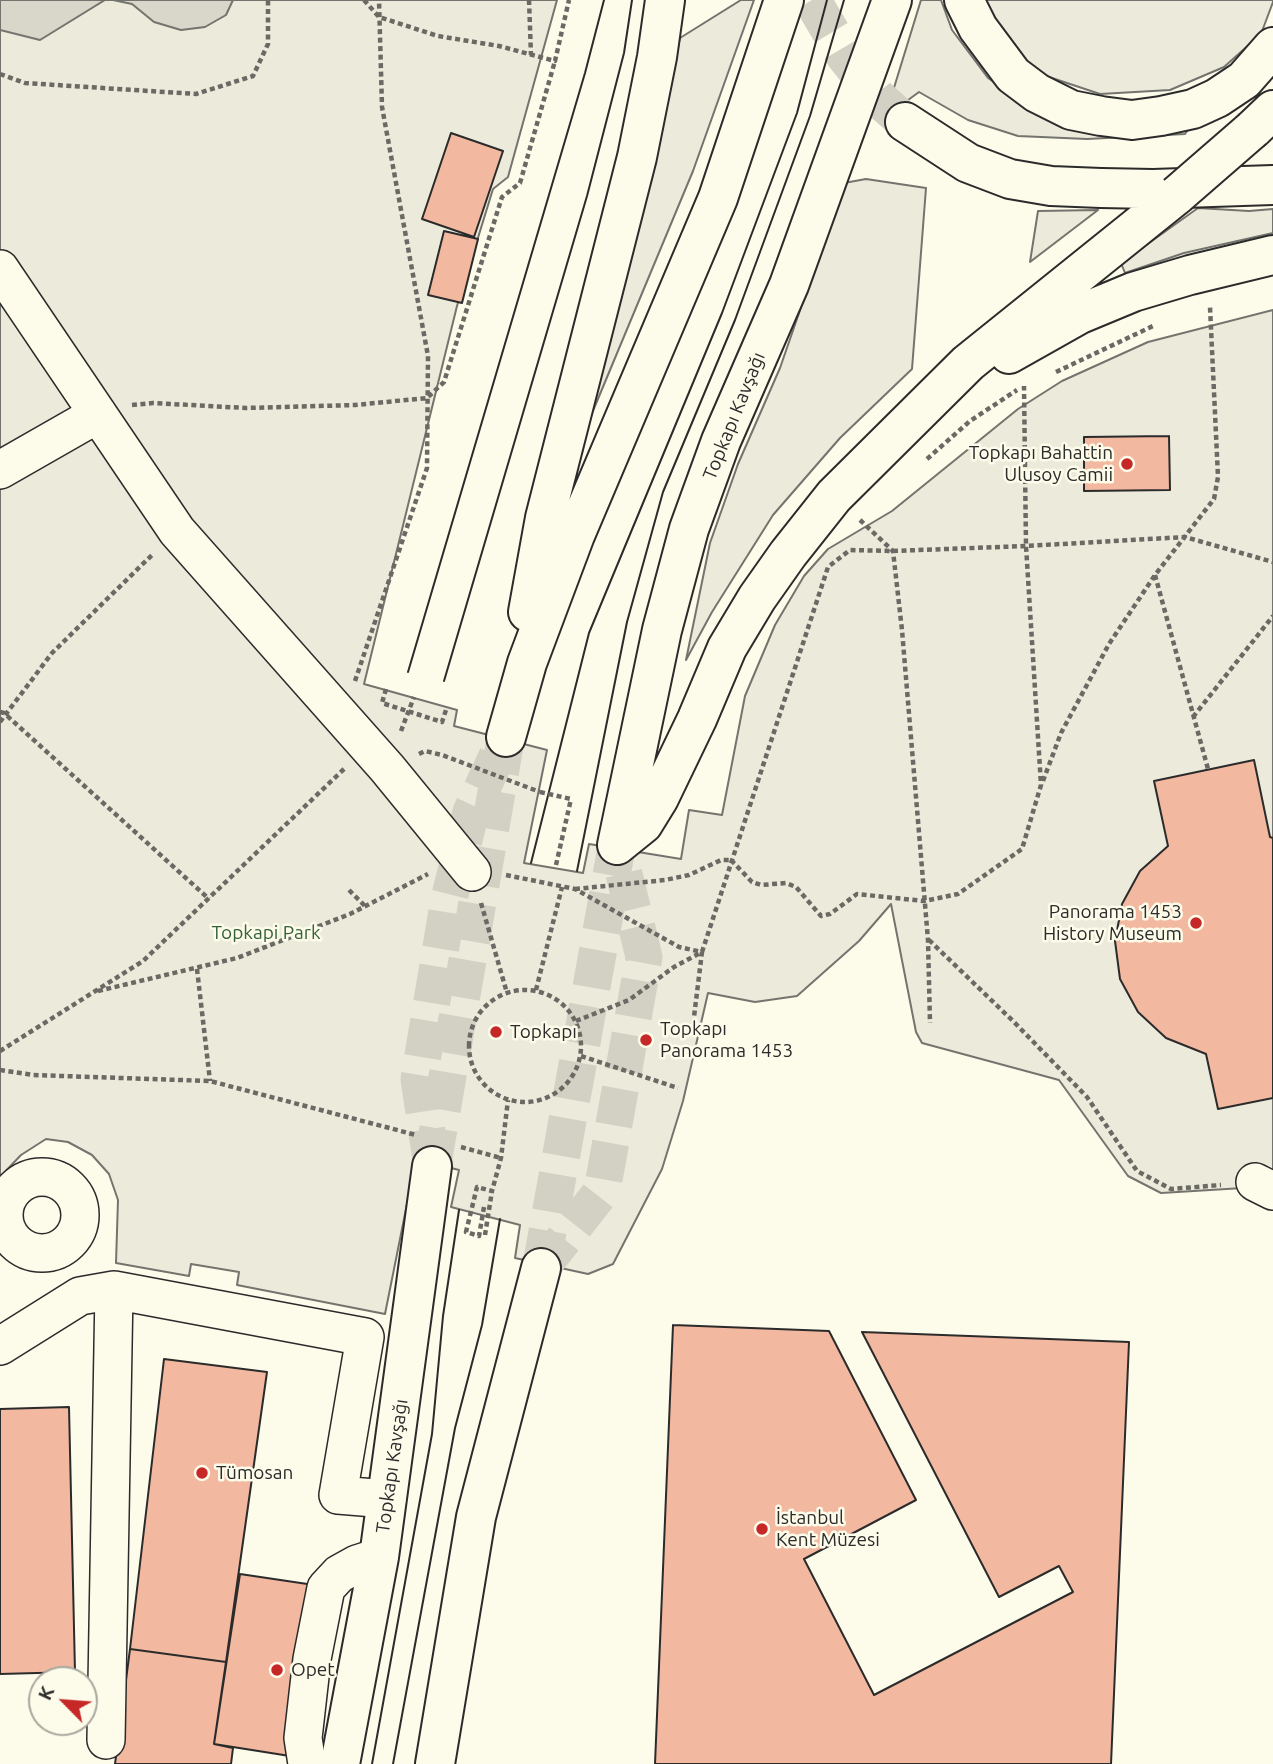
<!DOCTYPE html>
<html>
<head>
<meta charset="utf-8">
<style>
	body { margin:0 }
	#map { position:relative; width:1273px; height:1764px; overflow:hidden; background:#fdfbea; font-family:Ubuntu,sans-serif }
	canvas { display:block }
	.north { position:absolute; left:28px; top:1666px; width:70px; height:70px; box-sizing:border-box; background:#fdfbea; border:2px solid #a9a89e; border-radius:50%; rotate:295deg; font-size:19px; font-weight:700; line-height:28px; text-align:center; color:#2b2b2b }
	.north::after { content:''; display:block; margin:auto; width:24px; height:32px; background:#c62828; clip-path:polygon(50% 0,100% 100%,50% 72%,0 100%) }
</style>
</head>
<body>
<div id="map">
<canvas width="1273" height="1764"></canvas>
<div class="north">K</div>
</div>
<script>
const ctx = document.querySelector('canvas').getContext('2d');
ctx.lineJoin = 'round';
function fill(path, color) { ctx.fillStyle = color; ctx.fill(path, 'evenodd'); }
const shape = rows => new Path2D(rows.map(r => 'M' + r).join(''));
function stroke(path, color, width, dash) { ctx.strokeStyle = color; ctx.lineWidth = width; ctx.lineCap = dash ? 'butt' : 'round'; ctx.setLineDash(dash || []); ctx.stroke(path); }
function drawText(font, color, halo, rows, align = 'center') {
  ctx.font = font + ' Ubuntu,sans-serif'; ctx.lineWidth = 5; ctx.setLineDash([]); ctx.textBaseline = 'middle'; ctx.strokeStyle = halo; ctx.fillStyle = color; for (const [text, x, y, turn = 0] of rows) {
    ctx.save(); ctx.translate(x, y); ctx.rotate((+turn || 0) * Math.PI / 180); ctx.textAlign = isNaN(turn) ? turn : align; if (halo) ctx.strokeText(text, 0, 0); ctx.fillText(text, 0, 0); ctx.restore();
  }
}
const green = shape([
	[0,0,557,0,508,177,493,189,457,306,364,684,457,710,454,726,547,750,524,863,583,873,589,844,681,859,689,810,722,815,745,696,775,625,804,576,828,549,892,511,1018,409,1062,381,1148,342,1273,310,1273,1204,1243,1188,1161,1193,1128,1176,1059,1080,922,1043,916,1032,891,904,859,941,797,996,755,1002,708,993,683,1101,662,1169,613,1264,588,1274,515,1258,520,1225,451,1207,459,1170,416,1159,385,1314,237,1285,239,1272,191,1264,189,1276,116,1263,118,1200,109,1174,92,1155,68,1142,46,1139,21,1155,0,1177,0,0],
	[741,0,754,0,693,171,575,454,632,247,680,38,741,0],
	[921,0,941,0,952,30,988,78,1035,110,1194,121,1185,134,1087,139,1018,136,968,120,919,92,885,117,921,0],
	[971,0,1273,0,1273,2,1261,34,1224,67,1170,90,1100,94,1031,71,971,0],
	[866,179,926,188,912,369,840,438,773,515,712,612,686,660,710,543,738,464,780,368,844,183,866,179],
	[1198,208,1249,211,1273,209,1273,233,1184,253,1125,273,1121,263,1198,208],
	[1098,210,1030,262,1038,211,1098,210]
]);
fill(green, '#ecebdb');
stroke(green, '#74746e', 2);
const water = shape([
	[0,0,105,0,40,40,0,30,0,0],
	[113,0,233,0,226,15,205,27,181,30,154,22,132,4,113,0]
]);
fill(water, '#d8d7c9');
stroke(water, '#74746e', 2);
const building = shape([
	[451,133,503,151,474,237,422,219,451,133],
	[444,231,478,239,462,303,428,295,444,231],
	[1169,436,1170,490,1084,491,1084,437,1169,436],
	[1254,760,1270,837,1273,838,1273,1098,1218,1109,1206,1054,1166,1038,1138,1012,1120,979,1115,941,1122,904,1140,871,1168,846,1154,781,1254,760],
	[673,1325,829,1331,916,1500,804,1559,874,1695,1073,1592,1059,1566,999,1597,862,1332,1129,1342,1111,1764,655,1764,673,1325],
	[164,1359,267,1372,226,1662,130,1649,164,1359],
	[69,1407,75,1672,0,1674,0,1409,69,1407],
	[240,1574,341,1589,315,1760,214,1744,240,1574],
	[130,1649,226,1662,214,1744,233,1748,231,1764,115,1764,130,1649]
]);
fill(building, '#f2b8a0');
stroke(building, '#2b2b2b', 2);
stroke(shape([
	[432,1166,419,1079,449,899,471,812,506,737],
	[541,1268,602,1191,644,957,617,845]
]), '#d3d1c4', 37, [37, 18]);
stroke(shape([
	[812,0,845,56,878,98,905,122],
	[432,1166,506,737],
	[541,1268,617,845]
]), '#d3d1c4', 38, [38, 19]);
const minor = shape([
	[0,269,177,531,387,768,472,872],
	[0,470,98,414],
	'4 1215a38 38 0 1 1 76 0a38 38 0 1 1-76 0Z',
	[1255,1182,1273,1191],
	[0,1346,80,1296,114,1290,365,1337,338,1495,387,1499],
	[106,1740,114,1290],
	[307,1764,303,1738,312,1659,326,1588,339,1574,357,1564,379,1557]
]);
const major = shape([
	[964,0,978,28,1013,75,1037,93,1071,110,1101,116,1132,120,1161,116,1193,109,1217,98,1244,80,1273,47],
	[905,122,968,163,1010,179,1051,186,1101,188,1153,189,1273,185],
	[1253,129,1273,110],
	[1009,354,1080,314,1133,292,1190,275,1273,255],
	[528,612,545,518,637,157,657,57,665,0],
	[506,737,527,663,575,535,718,198,784,0],
	[617,845,662,630,689,529,721,441,789,285,892,0],
	[617,845,643,824,659,798,697,719,727,648,757,598,788,554,834,496,968,363,1177,195],
	[340,1764,379,1557,432,1166],
	[435,1764,476,1517,541,1268]
]);
stroke(minor, '#2b2b2b', 40);
stroke(major, '#2b2b2b', 42);
stroke(shape([
	[364,0,379,17,438,36,499,46,555,61,569,0],
	[529,0,531,55],
	[0,74,25,83,196,94,253,76,268,44,268,0],
	[1056,372,1153,326],
	[132,405,153,403,246,408,355,405,427,398,444,382,502,197,520,183,555,61],
	[927,459,970,421,1017,390],
	[860,520,893,551,902,630,928,940,930,1023],
	[1155,575,1208,769],
	[355,681,427,468,428,356,382,107,379,0],
	[386,689,382,703,442,722,447,707],
	[0,712,4,713,209,899],
	[1193,717,1273,616],
	[0,722,52,653,153,554],
	[401,731,414,697],
	[419,754,425,751,442,755,540,792],
	[1043,781,1061,733,1109,644,1155,575,1214,499,1218,477,1210,307],
	[731,860,752,882,761,885,786,883,796,887,821,916,830,914,857,894,924,901,958,894,1022,849,1041,785,1026,546,1024,386],
	[556,865,571,799],
	[506,875,575,889,679,947,702,952,693,1025],
	[575,889,665,880,689,875,721,860,731,860],
	[349,890,365,906],
	[481,903,507,993],
	[929,940,1014,1022,1087,1097,1137,1171,1171,1189,1221,1185],
	[197,969,210,1081],
	'469 1046a56 56 0 1 1 112 0a56 56 0 1 1-112 0Z',
	[536,990,562,887],
	[98,991,237,958,350,914,428,874],
	[576,1021,629,1000,674,967,702,952,828,567,850,550,893,551,1026,546,1185,537,1273,562],
	[0,1051,143,961,344,769],
	[581,1056,678,1088],
	[0,1070,33,1075,210,1081,416,1135],
	[461,1147,501,1158],
	[484,1207,479,1236,466,1232,477,1187,492,1191,501,1158,508,1100],
	[485,1235,492,1191]
]), '#6a6964', 4.5, [5, 3.5]);
stroke(minor, '#fdfbea', 37);
stroke(major, '#fdfbea', 38);
stroke(shape([
	[408,672,585,73,604,0],
	[444,681,587,196,624,53,632,0],
	[531,863,589,633,722,313,797,113,827,0],
	[577,871,627,622,663,492,735,320,810,116,844,0],
	[372,1764,432,1434,443,1316,459,1210],
	[393,1764,455,1428,482,1325,500,1219]
]), '#2b2b2b', 2);
const majorBridge = shape([
	[1177,195,1253,129]
]);
stroke(majorBridge, '#2b2b2b', 42, []);
stroke(shape([
	[540,792,571,799]
]), '#6a6964', 4.5, [5, 3.5]);
stroke(majorBridge, '#fdfbea', 38);
for (const [x, y, r, color] of [
	[1127,464,7,"#c62828"],
	[1196,923,7,"#c62828"],
	[496,1032,7,"#c62828"],
	[646,1040,7,"#c62828"],
	[202,1473,7,"#c62828"],
	[762,1529,7,"#c62828"],
	[277,1670,7,"#c62828"]
]) { const dot = new Path2D(); dot.arc(x, y, r, 0, 2 * Math.PI); ctx.fillStyle = color; ctx.fill(dot); stroke(dot, '#fdfbea', 2.5); }
drawText('19px', '#2b2b2b', '#fdfbea', [
	["Topkapı Kavşağı",734,416,-68],
	["Topkapı Kavşağı",392,1466,-82]
]);
drawText('19px', '#2b2b2b', '#fdfbea', [
	["Topkapı Bahattin",1113,453,"right"],
	["Ulusoy Camii",1113,475,"right"],
	["Panorama 1453",1182,912,"right"],
	["History Museum",1182,934,"right"],
	["Topkapı",660,1029],
	["Panorama 1453",660,1051],
	["Topkapı",510,1032],
	["Tümosan",216,1473],
	["İstanbul",776,1518],
	["Kent Müzesi",776,1540],
	["Opet",291,1670]
], 'left');
drawText('19px', '#34623c', '#fdfbea', [
	["Topkapi Park",266,933]
]);
</script>
</body>
</html>
